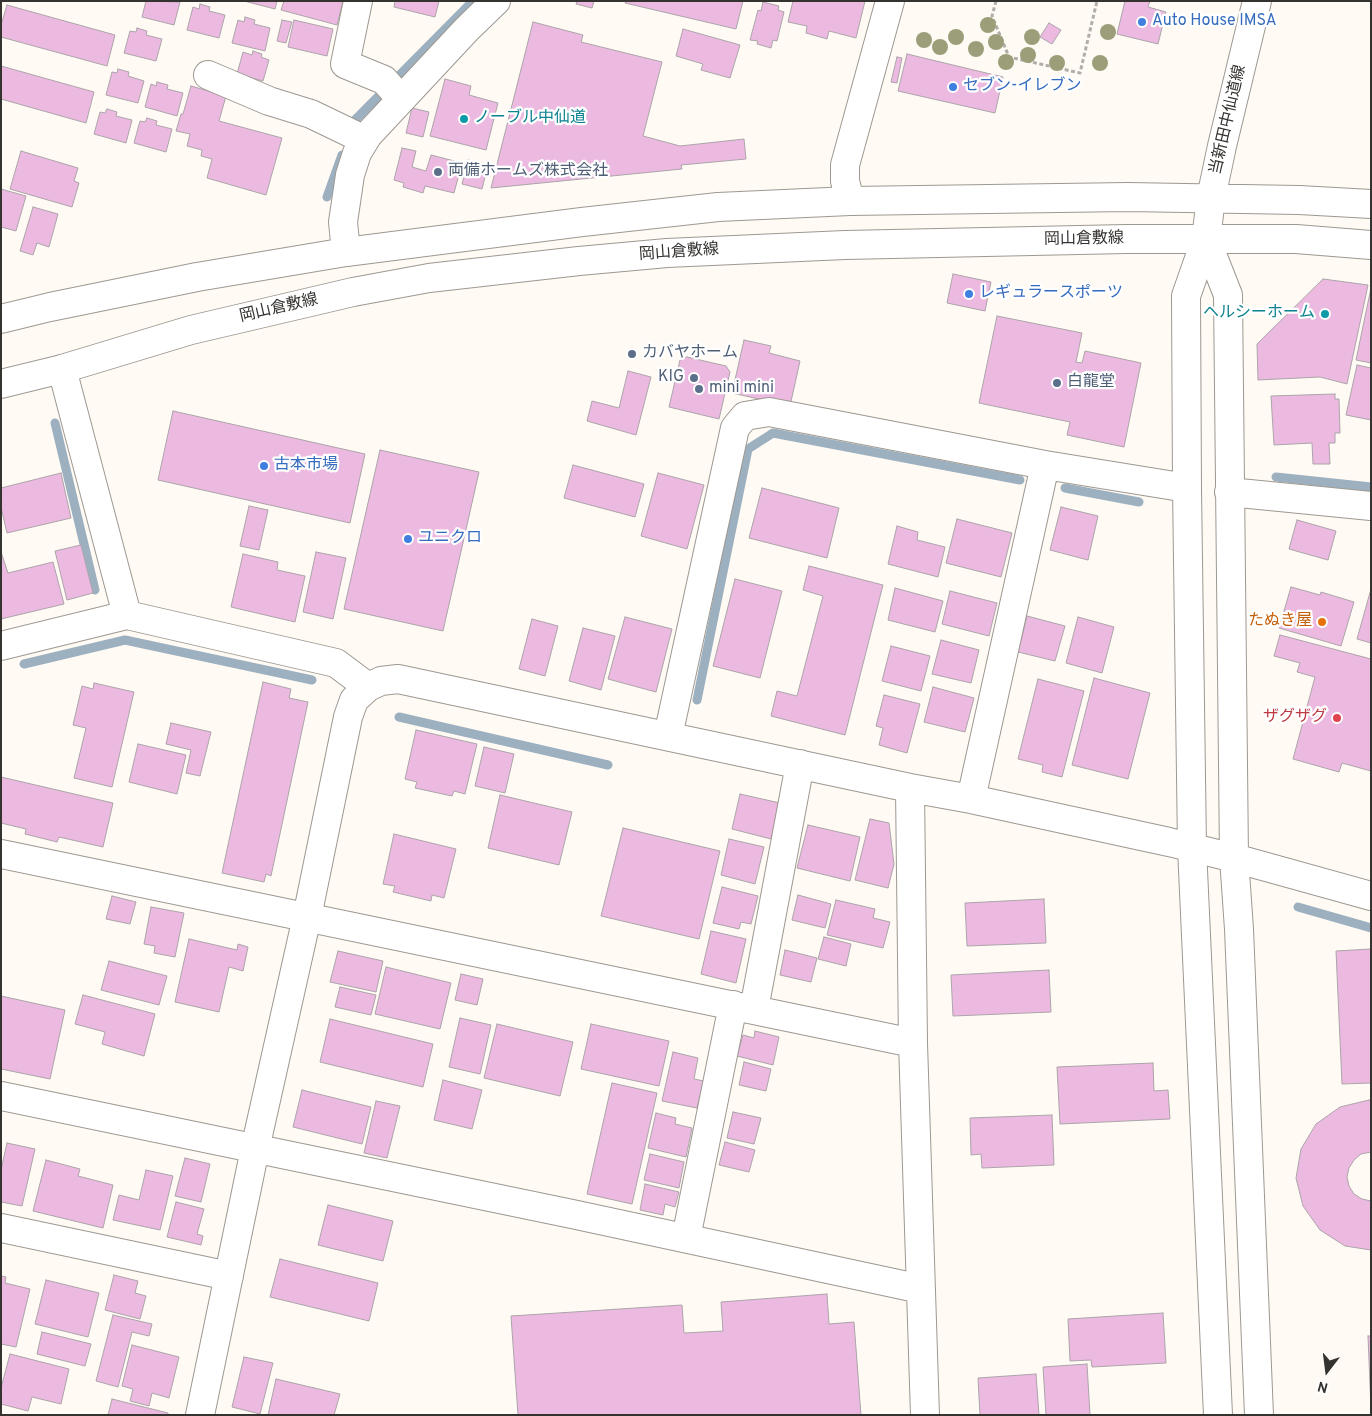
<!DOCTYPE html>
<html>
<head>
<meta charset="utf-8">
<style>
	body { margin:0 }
	#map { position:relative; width:1372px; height:1416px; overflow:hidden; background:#fffaf4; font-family:Overpass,sans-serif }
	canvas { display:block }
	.frame { position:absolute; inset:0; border:2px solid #353330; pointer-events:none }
	.north { position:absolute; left:1302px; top:1346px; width:50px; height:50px; -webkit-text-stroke:4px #fff; paint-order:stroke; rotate:195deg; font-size:14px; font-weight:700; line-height:20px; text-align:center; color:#353330 }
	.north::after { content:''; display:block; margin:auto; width:18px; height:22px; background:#353330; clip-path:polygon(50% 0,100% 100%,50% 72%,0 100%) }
</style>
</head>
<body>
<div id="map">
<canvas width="1372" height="1416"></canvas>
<div class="frame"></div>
<div class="north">N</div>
</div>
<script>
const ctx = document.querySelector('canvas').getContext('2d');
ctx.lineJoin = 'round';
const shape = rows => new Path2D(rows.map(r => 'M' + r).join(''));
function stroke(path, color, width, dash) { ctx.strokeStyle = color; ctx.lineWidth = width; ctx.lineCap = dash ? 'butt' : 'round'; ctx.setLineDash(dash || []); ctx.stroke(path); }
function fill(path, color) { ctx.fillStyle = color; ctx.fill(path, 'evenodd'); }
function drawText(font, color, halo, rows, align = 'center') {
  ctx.font = font + ' Overpass,"Noto Sans JP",sans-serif'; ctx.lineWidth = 4.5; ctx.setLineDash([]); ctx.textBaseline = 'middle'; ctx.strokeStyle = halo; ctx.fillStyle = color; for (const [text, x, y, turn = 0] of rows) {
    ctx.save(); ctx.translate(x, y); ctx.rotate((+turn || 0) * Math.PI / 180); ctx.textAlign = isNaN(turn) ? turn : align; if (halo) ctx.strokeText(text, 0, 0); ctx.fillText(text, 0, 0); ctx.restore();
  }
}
stroke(shape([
	[351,131,355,120,473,1],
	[327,197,342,155],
	[55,423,95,590],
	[1276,477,1371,487],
	[1065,488,1139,502],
	[24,664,125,640,312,680],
	[697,700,748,449,773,433,1020,480],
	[399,717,608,765],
	[1298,907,1371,928]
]), '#9cb0c0', 9);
const building = shape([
	[146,1,180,2,174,25,142,17,146,1],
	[244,1,277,1,275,9,244,1],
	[284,1,343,1,337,25,281,10,284,1],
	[395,1,439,1,435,17,394,7,395,1],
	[577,1,594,1,592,8,576,4,577,1],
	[626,1,743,1,736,29,625,3,626,1],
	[793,1,865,1,856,38,829,31,827,39,806,33,807,26,788,22,793,1],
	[1125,1,1150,1,1148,7,1166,12,1158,44,1117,34,1125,1],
	[763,2,779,6,778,10,784,12,777,41,773,40,771,48,757,44,758,41,750,40,758,10,761,11,763,2],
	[200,4,210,7,209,11,225,15,219,38,187,30,193,7,199,9,200,4],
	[7,5,115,35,107,66,1,37,1,25,7,5],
	[245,17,255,20,254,24,270,28,265,51,232,43,238,20,244,22,245,17],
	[282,20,292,22,286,43,277,41,282,20],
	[294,20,333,29,327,56,288,47,294,20],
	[533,22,583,35,581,42,662,62,643,136,680,146,744,139,746,159,681,165,682,169,491,188,533,22],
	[1049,23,1061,30,1052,44,1040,37,1049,23],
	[137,28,147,31,146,35,162,39,156,61,124,53,130,31,136,32,137,28],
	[683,29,740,45,730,78,701,70,703,64,676,56,683,29],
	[253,51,262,54,261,57,269,60,263,81,237,74,243,52,252,55,253,51],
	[907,54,1003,77,995,113,898,91,907,54],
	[897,57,902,58,897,83,891,82,897,57],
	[1,66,94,92,86,123,1,99,1,66],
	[118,69,129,72,128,76,144,81,138,103,106,95,112,72,117,73,118,69],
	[445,79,471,86,469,95,498,103,486,150,430,136,445,79],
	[157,82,168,85,167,89,183,93,177,116,145,107,151,84,156,86,157,82],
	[191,86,226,96,219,121,282,138,266,195,207,178,212,159,201,156,202,150,187,146,190,134,176,131,181,114,183,114,191,86],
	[412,108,429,112,423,137,406,133,412,108],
	[107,109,117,112,116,116,132,120,126,143,94,134,100,112,105,113,107,109],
	[147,118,157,121,156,125,172,129,166,152,134,143,140,121,145,122,147,118],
	[402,148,416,151,412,167,426,171,431,155,462,163,454,193,425,186,423,193,403,187,404,183,394,180,402,148],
	[21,151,78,168,74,181,79,183,72,207,10,189,21,151],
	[468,160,488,165,482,189,462,184,468,160],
	[1,189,26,196,16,231,1,227,1,189],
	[33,207,58,214,49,247,37,243,33,255,20,251,33,207],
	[953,274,991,282,985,311,947,303,953,274],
	[1323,279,1368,285,1347,384,1320,377,1258,380,1257,344,1323,279],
	[1371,288,1371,363,1356,360,1371,288],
	[997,316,1082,333,1076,362,1082,363,1085,351,1141,363,1124,447,1067,435,1070,422,979,403,997,316],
	[744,340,771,346,769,353,800,361,790,406,732,393,744,340],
	[687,357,726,366,730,372,719,419,669,407,680,360,687,357],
	[1357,365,1371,368,1371,420,1346,415,1357,365],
	[628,371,651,377,636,435,587,421,592,401,619,408,628,371],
	[1335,394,1335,399,1339,399,1340,433,1335,433,1335,443,1329,443,1330,464,1313,464,1312,443,1274,445,1271,396,1335,394],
	[173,411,365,454,350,523,158,480,173,411],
	[380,450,479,472,443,631,344,609,380,450],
	[573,465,644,484,635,517,564,498,573,465],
	[61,473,71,518,7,533,1,507,1,488,61,473],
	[658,473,704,485,687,549,641,536,658,473],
	[762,488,839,508,827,558,749,538,762,488],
	[249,506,268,510,259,550,240,546,249,506],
	[1061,507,1098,516,1088,560,1050,550,1061,507],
	[957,519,1012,533,1001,577,946,563,957,519],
	[1297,520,1336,531,1328,560,1289,549,1297,520],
	[897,526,918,532,917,540,945,547,938,577,888,564,897,526],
	[81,545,93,593,67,600,55,551,81,545],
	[1,552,8,573,53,562,64,604,1,619,1,552],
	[316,552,346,558,333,619,303,612,316,552],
	[243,554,278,562,277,570,305,576,295,622,231,607,243,554],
	[809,566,883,585,845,735,771,716,777,691,797,696,823,596,803,590,809,566],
	[735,579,782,591,760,678,713,666,735,579],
	[1291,587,1320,595,1321,592,1354,602,1341,646,1279,628,1291,587],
	[895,588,943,601,935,632,888,620,895,588],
	[1371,589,1371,643,1357,639,1371,589],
	[950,591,997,603,989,636,942,624,950,591],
	[1027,616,1065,626,1055,661,1018,652,1027,616],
	[625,617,672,629,656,692,608,679,625,617],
	[1078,617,1114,627,1102,673,1066,663,1078,617],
	[532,619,558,626,545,676,519,669,532,619],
	[583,628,615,636,601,690,569,681,583,628],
	[1280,635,1371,659,1371,771,1342,763,1339,772,1293,759,1315,677,1297,672,1300,663,1274,656,1280,635],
	[941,640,979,650,971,683,932,674,941,640],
	[891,646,930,656,921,691,882,681,891,646],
	[1094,678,1150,693,1128,779,1072,765,1094,678],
	[1038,679,1084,691,1062,777,1042,772,1043,765,1018,759,1038,679],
	[263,682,291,689,289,698,308,702,271,876,266,874,264,882,222,873,263,682],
	[94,683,134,692,112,787,74,778,86,728,73,725,82,686,93,689,94,683],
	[933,687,974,698,965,732,924,722,933,687],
	[884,695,920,704,907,753,879,745,883,728,876,726,884,695],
	[171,723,211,732,200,776,186,773,191,750,166,744,171,723],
	[416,730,477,744,465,794,454,791,452,796,415,788,417,782,405,779,416,730],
	[138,744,186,755,177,794,129,782,138,744],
	[484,747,514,754,505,793,475,786,484,747],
	[1,777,113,803,103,847,59,837,57,842,25,834,26,829,1,823,1,777],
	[740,794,780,803,771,839,732,829,740,794],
	[500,795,572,812,559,865,488,848,500,795],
	[870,819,889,823,894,864,888,888,855,880,870,819],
	[808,825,860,837,850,881,797,868,808,825],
	[623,828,720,851,699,939,601,916,623,828],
	[394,834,456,849,444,898,432,895,431,901,393,892,395,886,383,884,394,834],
	[729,839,764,847,755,884,721,875,729,839],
	[722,887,758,896,751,924,741,922,739,929,713,923,722,887],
	[798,895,831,904,825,928,792,920,798,895],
	[112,896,136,902,130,924,106,919,112,896],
	[1044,899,1046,943,967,946,965,903,1044,899],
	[836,900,875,909,873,918,890,922,883,948,827,935,836,900],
	[151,907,184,913,175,957,154,953,155,946,144,944,151,907],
	[711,931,746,939,736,983,701,974,711,931],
	[824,937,851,944,846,966,818,959,824,937],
	[189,939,237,950,238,944,248,947,243,971,229,967,219,1012,175,1002,189,939],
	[1371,949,1371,1083,1342,1084,1336,951,1371,949],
	[785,950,817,958,811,982,780,975,785,950],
	[338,951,383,961,376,992,330,982,338,951],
	[109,961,167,976,159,1005,101,990,109,961],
	[386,967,451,983,440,1029,375,1014,386,967],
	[1049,970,1051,1012,953,1016,951,975,1049,970],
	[461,974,483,979,477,1005,455,1000,461,974],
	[340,987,376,995,371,1015,335,1007,340,987],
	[83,995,155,1014,144,1056,102,1044,105,1032,75,1024,83,995],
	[1,996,65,1010,50,1079,1,1069,1,996],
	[460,1018,491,1025,480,1074,449,1067,460,1018],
	[330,1019,433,1044,423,1087,320,1062,330,1019],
	[497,1024,573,1042,560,1096,484,1078,497,1024],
	[591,1024,669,1041,659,1086,581,1069,591,1024],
	[755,1031,779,1037,773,1065,737,1056,743,1035,754,1038,755,1031],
	[673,1052,698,1058,694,1079,704,1081,697,1108,662,1101,673,1052],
	[744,1062,771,1069,766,1091,739,1085,744,1062],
	[1153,1063,1154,1091,1168,1090,1170,1119,1060,1124,1057,1067,1153,1063],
	[443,1080,482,1090,472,1129,434,1120,443,1080],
	[612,1083,657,1093,632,1204,587,1194,612,1083],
	[302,1090,371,1107,362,1144,293,1127,302,1090],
	[1369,1100,1371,1101,1371,1152,1361,1154,1354,1160,1349,1168,1347,1177,1349,1186,1354,1194,1362,1199,1371,1201,1371,1250,1345,1246,1320,1230,1303,1206,1296,1178,1301,1149,1316,1124,1340,1107,1369,1100],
	[376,1101,400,1106,387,1158,364,1153,376,1101],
	[733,1112,761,1118,754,1144,727,1138,733,1112],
	[656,1113,676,1118,675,1124,692,1128,686,1157,648,1148,656,1113],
	[1052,1115,1054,1165,982,1168,981,1154,971,1155,970,1118,1052,1115],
	[725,1142,755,1150,749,1172,719,1165,725,1142],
	[7,1143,35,1149,22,1206,1,1202,1,1170,7,1143],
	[650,1154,684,1162,679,1188,644,1180,650,1154],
	[185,1158,210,1164,201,1202,175,1196,185,1158],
	[46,1160,80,1169,78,1176,113,1185,103,1228,33,1211,46,1160],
	[146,1170,173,1176,160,1230,113,1220,119,1195,139,1200,146,1170],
	[645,1184,679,1192,675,1207,665,1204,663,1215,640,1210,645,1184],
	[176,1202,204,1209,197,1234,203,1236,201,1245,167,1237,176,1202],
	[328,1205,393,1221,383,1261,318,1245,328,1205],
	[280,1259,378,1283,369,1321,270,1297,280,1259],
	[114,1275,138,1281,135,1293,146,1296,140,1319,105,1310,114,1275],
	[1,1276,6,1277,5,1283,30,1289,16,1347,1,1344,1,1276],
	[46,1280,99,1293,88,1337,35,1324,46,1280],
	[827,1294,829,1324,854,1322,861,1415,518,1415,511,1316,682,1305,684,1333,723,1331,721,1302,827,1294],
	[1163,1313,1166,1363,1092,1367,1091,1360,1070,1361,1068,1319,1163,1313],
	[113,1315,152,1324,149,1336,132,1332,118,1387,96,1381,113,1315],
	[42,1332,91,1344,85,1366,37,1354,42,1332],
	[1368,1336,1371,1336,1371,1409,1368,1336],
	[132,1345,179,1357,169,1398,152,1393,149,1406,130,1401,133,1389,122,1386,132,1345],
	[10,1354,69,1369,61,1404,32,1397,28,1411,1,1404,1,1388,10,1354],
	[244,1357,273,1363,260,1414,232,1407,244,1357],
	[1087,1364,1090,1415,1046,1415,1043,1367,1087,1364],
	[1036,1374,1039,1415,980,1415,978,1378,1036,1374],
	[276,1379,340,1394,334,1415,268,1415,276,1379],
	[112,1399,168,1413,168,1415,108,1415,112,1399]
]);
fill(building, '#ecbae0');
stroke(building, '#aba4a9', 1);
const minor = shape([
	[358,1,345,64,384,80,401,99],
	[208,75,269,101,311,114,365,140],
	[850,201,845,181,845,165,890,1],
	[1206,239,1228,295,1234,858,1239,929,1259,1415],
	[1206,239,1186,296,1187,488,1192,848,1218,1415],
	[346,252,343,222,350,175,357,153,368,135,467,29,496,1],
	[62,369,127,615],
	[1229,492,1371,506],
	[1,646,127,615,336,663,368,687],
	[668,736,735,428,745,416,769,412,1045,465,1187,488],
	[910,788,913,1043,925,1415],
	[971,799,1045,465],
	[1,854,913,1043],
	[754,1009,800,764],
	[1,1096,572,1214,921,1289],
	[1,1228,229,1276],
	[686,1238,733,1005],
	[200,1415,255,1149,307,917,348,717,354,700,368,687,381,681,398,679,910,788,971,799,1169,842,1234,858,1371,896]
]);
const major = shape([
	[1206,239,1211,198,1222,146,1257,1],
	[1,319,50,307,197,277,346,252,582,222,718,207,850,201,1128,197,1299,200,1371,204],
	[1,384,62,369,191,330,353,292,429,278,579,261,667,253,845,245,1126,239,1296,239,1371,245]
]);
stroke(minor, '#9d9891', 30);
stroke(major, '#9d9891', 30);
stroke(shape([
	[996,1,992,16,1009,57,1080,73,1097,1]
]), '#b1aea9', 3, [4, 2.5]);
stroke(minor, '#fff', 28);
stroke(major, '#fff', 28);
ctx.fillStyle = '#9b9e79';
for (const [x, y] of [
	[988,25],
	[1108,32],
	[956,37],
	[1032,37],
	[924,40],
	[996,42],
	[940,47],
	[976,49],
	[1028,55],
	[1006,62],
	[1057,63],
	[1100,63]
]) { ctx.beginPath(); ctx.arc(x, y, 8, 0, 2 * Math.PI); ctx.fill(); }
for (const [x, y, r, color] of [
	[1142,22,5,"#3f7fe0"],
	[953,87,5,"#3f7fe0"],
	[464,119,5,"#0f9aa8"],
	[438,172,5,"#5c6f8a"],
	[969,294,5,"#3f7fe0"],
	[1325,314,5,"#0f9aa8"],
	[632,354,5,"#5c6f8a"],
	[694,378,5,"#5c6f8a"],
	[1057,383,5,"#5c6f8a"],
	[699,389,5,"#5c6f8a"],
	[264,466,5,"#3f7fe0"],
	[408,539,5,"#3f7fe0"],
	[1322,622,5,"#e8710a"],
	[1337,718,5,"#e0444e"]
]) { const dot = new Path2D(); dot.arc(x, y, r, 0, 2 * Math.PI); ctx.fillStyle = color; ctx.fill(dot); stroke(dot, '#fff', 2); }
drawText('16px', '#366cbe', '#fff', [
	["Auto House IMSA",1152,22],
	["セブン-イレブン",963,87],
	["レギュラースポーツ",979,294],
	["古本市場",274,466],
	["ユニクロ",418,539]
], 'left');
drawText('16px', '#0d838f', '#fff', [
	["ノーブル中仙道",474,119],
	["ヘルシーホーム",1315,314,"right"]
], 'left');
drawText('16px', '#353330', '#fff', [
	["当新田中仙道線",1229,120,-77],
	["岡山倉敷線",1084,240,-1],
	["岡山倉敷線",679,253,-4],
	["岡山倉敷線",279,309,-13]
]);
drawText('16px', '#4e5e75', '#fff', [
	["両備ホームズ株式会社",448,172],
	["カバヤホーム",642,354],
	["KIG",684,378,"right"],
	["白龍堂",1067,383],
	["mini mini",709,389]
], 'left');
drawText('16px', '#c56008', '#fff', [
	["たぬき屋",1312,622]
], 'right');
drawText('16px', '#be3a42', '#fff', [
	["ザグザグ",1327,718]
], 'right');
</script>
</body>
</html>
